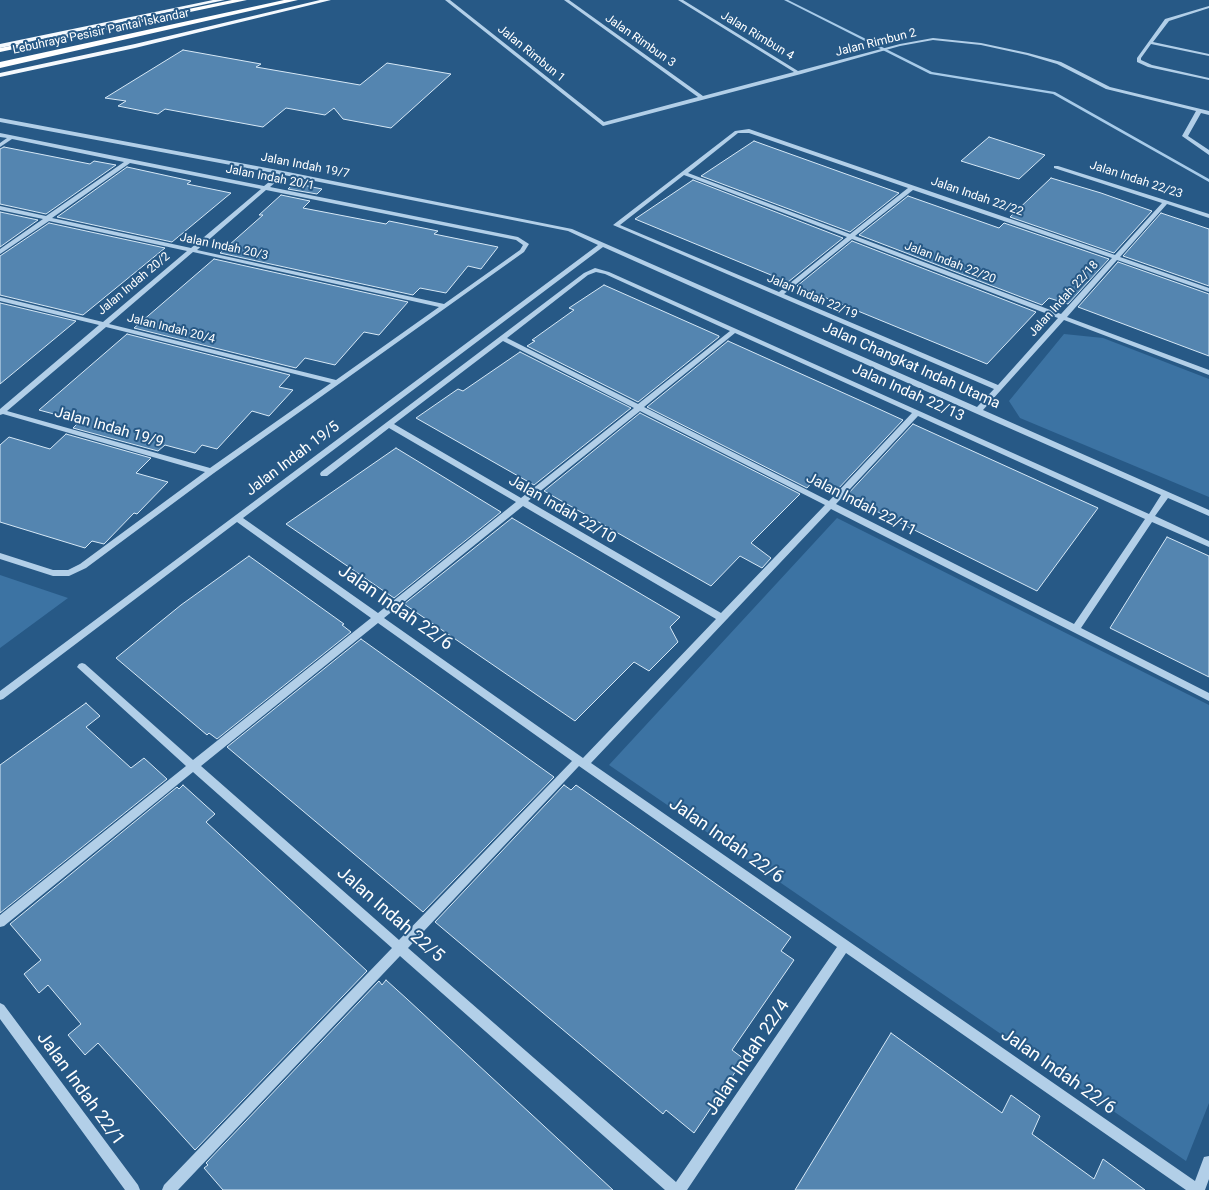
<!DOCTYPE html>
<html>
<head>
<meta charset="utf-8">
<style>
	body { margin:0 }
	canvas { display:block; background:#275986 }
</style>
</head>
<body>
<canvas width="1209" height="1190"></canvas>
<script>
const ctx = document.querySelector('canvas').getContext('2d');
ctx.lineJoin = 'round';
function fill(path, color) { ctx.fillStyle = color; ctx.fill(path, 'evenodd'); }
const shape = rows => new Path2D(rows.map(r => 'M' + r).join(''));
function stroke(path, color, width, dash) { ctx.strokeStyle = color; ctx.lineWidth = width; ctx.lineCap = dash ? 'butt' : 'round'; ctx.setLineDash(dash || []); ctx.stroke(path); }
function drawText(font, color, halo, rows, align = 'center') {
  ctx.font = font + ' Roboto,sans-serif'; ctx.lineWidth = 4; ctx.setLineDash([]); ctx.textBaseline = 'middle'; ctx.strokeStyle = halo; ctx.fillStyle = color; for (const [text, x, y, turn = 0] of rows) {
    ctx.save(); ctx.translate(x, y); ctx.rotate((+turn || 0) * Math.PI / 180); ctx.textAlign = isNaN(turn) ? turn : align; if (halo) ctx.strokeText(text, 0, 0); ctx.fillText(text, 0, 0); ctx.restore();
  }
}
fill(shape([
	[1064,334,1103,338,1209,379,1209,497,1020,418,1009,401],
	[837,518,1209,705,1209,1103,1186,1161,609,765],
	[0,575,68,598,0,648]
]), '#3c73a3');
fill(shape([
	[784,0,788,0,932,72,1055,92,1209,179,1209,182,1053,94,930,74,784,0]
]), '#a7cbe9');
const building = shape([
	[183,50,261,64,256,67,360,85,387,63,451,74,391,128,343,119,334,108,325,115,286,108,263,127,165,109,158,114,118,106,126,101,105,98,183,50],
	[989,137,1045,155,1019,179,961,161,989,137],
	[754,141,765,145,899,193,850,232,701,176,754,141],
	[4,147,90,164,94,161,116,165,46,214,0,204,0,149,4,147],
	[127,167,191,181,187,184,231,193,172,242,57,217,127,167],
	[1051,178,1101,193,1152,211,1114,253,1010,217,1051,178],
	[693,180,843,238,788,282,635,219,693,180],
	[294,183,303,185,322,189,317,194,288,189,294,183],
	[281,195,310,201,303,208,386,224,389,221,438,231,434,234,498,247,481,269,468,266,446,293,420,288,413,295,220,253,263,215,259,215,281,195],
	[908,196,999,228,1004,223,1109,259,1068,304,1049,298,1042,305,859,235,908,196],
	[0,212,38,220,0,247,0,212],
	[1161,213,1209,229,1209,286,1123,256,1161,213],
	[49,223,165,248,83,315,0,295,0,256,49,223],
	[852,241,1036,312,987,364,797,286,852,241],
	[214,259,408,302,379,335,364,332,335,365,305,358,296,368,134,328,214,259],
	[1118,262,1209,294,1209,356,1078,307,1118,262],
	[604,285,719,336,719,337,638,402,527,346,535,341,532,340,574,310,569,308,604,285],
	[0,303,76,321,0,384,0,303],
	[127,334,290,375,279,387,293,390,269,416,252,411,217,449,202,445,195,453,165,445,158,451,73,428,80,421,39,410,127,334],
	[728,341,868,404,903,420,836,491,814,480,807,488,647,407,728,341],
	[520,352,631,408,534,485,416,418,458,389,463,391,520,352],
	[640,413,800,494,751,543,771,558,762,568,740,556,711,586,544,491,640,413],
	[913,424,1098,508,1037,591,846,496,913,424],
	[66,434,151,458,136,473,168,482,137,514,134,513,104,544,92,541,85,548,0,522,0,445,9,437,50,449,66,434],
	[396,448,501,512,394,598,286,524,396,448],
	[512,518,680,617,670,627,678,642,649,671,634,662,575,721,404,604,512,518],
	[1167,537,1209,556,1209,677,1110,628,1167,537],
	[249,556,344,624,342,625,351,632,217,739,209,733,207,735,116,658,181,605,249,556],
	[361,639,554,777,423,912,227,747,361,639],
	[86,703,100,716,86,727,131,768,144,758,167,779,0,913,0,765,86,703],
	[183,785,215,814,206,822,367,971,195,1150,98,1043,85,1055,68,1035,81,1024,48,985,39,993,24,974,41,960,10,924,177,787,179,789,183,785],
	[564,785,571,790,576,785,791,937,781,951,794,960,732,1050,744,1059,694,1133,666,1110,663,1114,435,922,564,785],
	[386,980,407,999,613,1190,223,1190,204,1168,208,1165,206,1163,379,981,382,985,386,980],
	[891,1033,1002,1113,1011,1095,1040,1116,1032,1134,1094,1179,1103,1159,1145,1190,795,1190,891,1033]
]);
fill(building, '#5485b0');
stroke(building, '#d6e8f6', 1);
fill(shape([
	[445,0,450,0,604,122,698,97,564,0,569,0,703,96,794,72,678,0,683,0,798,71,900,44,933,38,981,43,1028,53,1061,62,1110,87,1209,111,1209,115,1201,113,1188,136,1209,150,1209,155,1182,136,1196,111,1106,89,1057,64,1027,55,981,45,933,40,900,46,801,74,603,126,445,0],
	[1209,6,1209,8,1169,21,1153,42,1209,54,1209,56,1151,44,1141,58,1141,60,1152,65,1209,78,1209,80,1148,67,1137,62,1137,58,1165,19,1209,6],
	[0,118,283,171,572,229,977,407,994,389,613,225,735,131,749,129,1115,255,1162,203,1054,168,1054,166,1058,166,1209,214,1209,218,1167,204,1120,257,1209,288,1209,292,1117,260,1067,317,1209,370,1209,375,1064,320,983,410,1209,510,1209,516,1168,498,1155,516,1209,541,1209,547,1152,522,1081,628,1209,693,1209,701,831,509,591,763,1195,1181,1204,1157,1209,1156,1209,1179,1205,1190,1186,1190,846,953,687,1190,665,1190,400,956,178,1190,162,1190,164,1185,392,948,193,772,4,926,0,927,0,915,186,766,77,667,79,664,82,663,85,664,193,760,371,618,237,522,3,699,0,700,0,691,598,245,568,231,284,175,270,187,518,237,529,244,524,252,214,473,86,568,69,576,53,576,0,559,0,553,53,570,68,570,80,564,205,472,3,414,0,415,0,409,99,325,0,301,0,297,103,322,187,251,49,221,0,254,0,249,43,219,0,210,0,206,46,216,124,162,12,139,0,147,0,143,7,138,0,137,0,133,264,186,279,174,0,122,0,118],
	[738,133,749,133,908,188,850,234,688,173,738,133],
	[130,163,261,189,191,248,52,218,130,163],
	[684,175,847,237,779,292,620,225,684,175],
	[266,190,516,240,523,245,520,250,444,304,197,250,266,190],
	[913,190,1112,258,1061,314,855,236,913,190],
	[852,239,1058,318,998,385,784,294,852,239],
	[603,247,975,413,1161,495,1149,514,609,272,595,268,584,273,321,472,320,474,321,476,327,476,389,428,516,502,378,613,243,518,603,247],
	[193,252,439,307,336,380,109,324,193,252],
	[596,272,605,274,730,331,638,404,507,338,588,275,596,272],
	[106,327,331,383,210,468,7,411,106,327],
	[735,333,912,413,829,501,644,407,735,333],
	[503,341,634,408,521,498,394,424,503,341],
	[640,411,825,505,721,613,528,501,640,411],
	[918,416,1145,519,1074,624,836,504,918,416],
	[523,506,716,619,583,758,384,618,523,506],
	[378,623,572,761,399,940,201,766,378,623],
	[579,766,837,947,676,1182,408,948,579,766],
	[0,1003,4,1005,138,1185,140,1190,125,1190,0,1019,0,1003]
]), '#b2cfe8');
fill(shape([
	[213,0,225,0,0,48,0,44,213,0],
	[320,0,331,0,135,48,0,77,0,73,135,44,320,0]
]), '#f4f9fe');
fill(shape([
	[232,0,247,0,0,52,0,48,232,0],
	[284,0,298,0,0,68,0,62,284,0]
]), '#fff');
drawText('12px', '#fff', '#275986', [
	["Lebuhraya Pesisir Pantai Iskandar",101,32,-12],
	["Jalan Rimbun 4",757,36,31],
	["Jalan Rimbun 3",640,41,35],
	["Jalan Rimbun 2",876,43,-14],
	["Jalan Rimbun 1",531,54,39],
	["Jalan Indah 19/7",305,166,11],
	["Jalan Indah 20/1",270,178,11],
	["Jalan Indah 22/23",1136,180,18],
	["Jalan Indah 22/22",977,197,19],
	["Jalan Indah 20/3",224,247,12],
	["Jalan Indah 22/20",950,263,21],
	["Jalan Indah 20/2",134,284,-40],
	["Jalan Indah 22/19",812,297,23],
	["Jalan Indah 22/18",1064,299,-48],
	["Jalan Indah 20/4",171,329,14]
]);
drawText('15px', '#fff', '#275986', [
	["Jalan Changkat Indah Utama",911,366,24],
	["Jalan Indah 22/13",908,393,24],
	["Jalan Indah 19/9",109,428,16],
	["Jalan Indah 19/5",293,459,-37],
	["Jalan Indah 22/11",861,505,27],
	["Jalan Indah 22/10",562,510,30]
]);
drawText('18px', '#fff', '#275986', [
	["Jalan Indah 22/6",395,608,35],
	["Jalan Indah 22/6",726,841,35],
	["Jalan Indah 22/5",390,915,41],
	["Jalan Indah 22/4",748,1058,-56],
	["Jalan Indah 22/6",1058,1072,35],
	["Jalan Indah 22/1",80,1089,54]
]);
</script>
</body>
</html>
